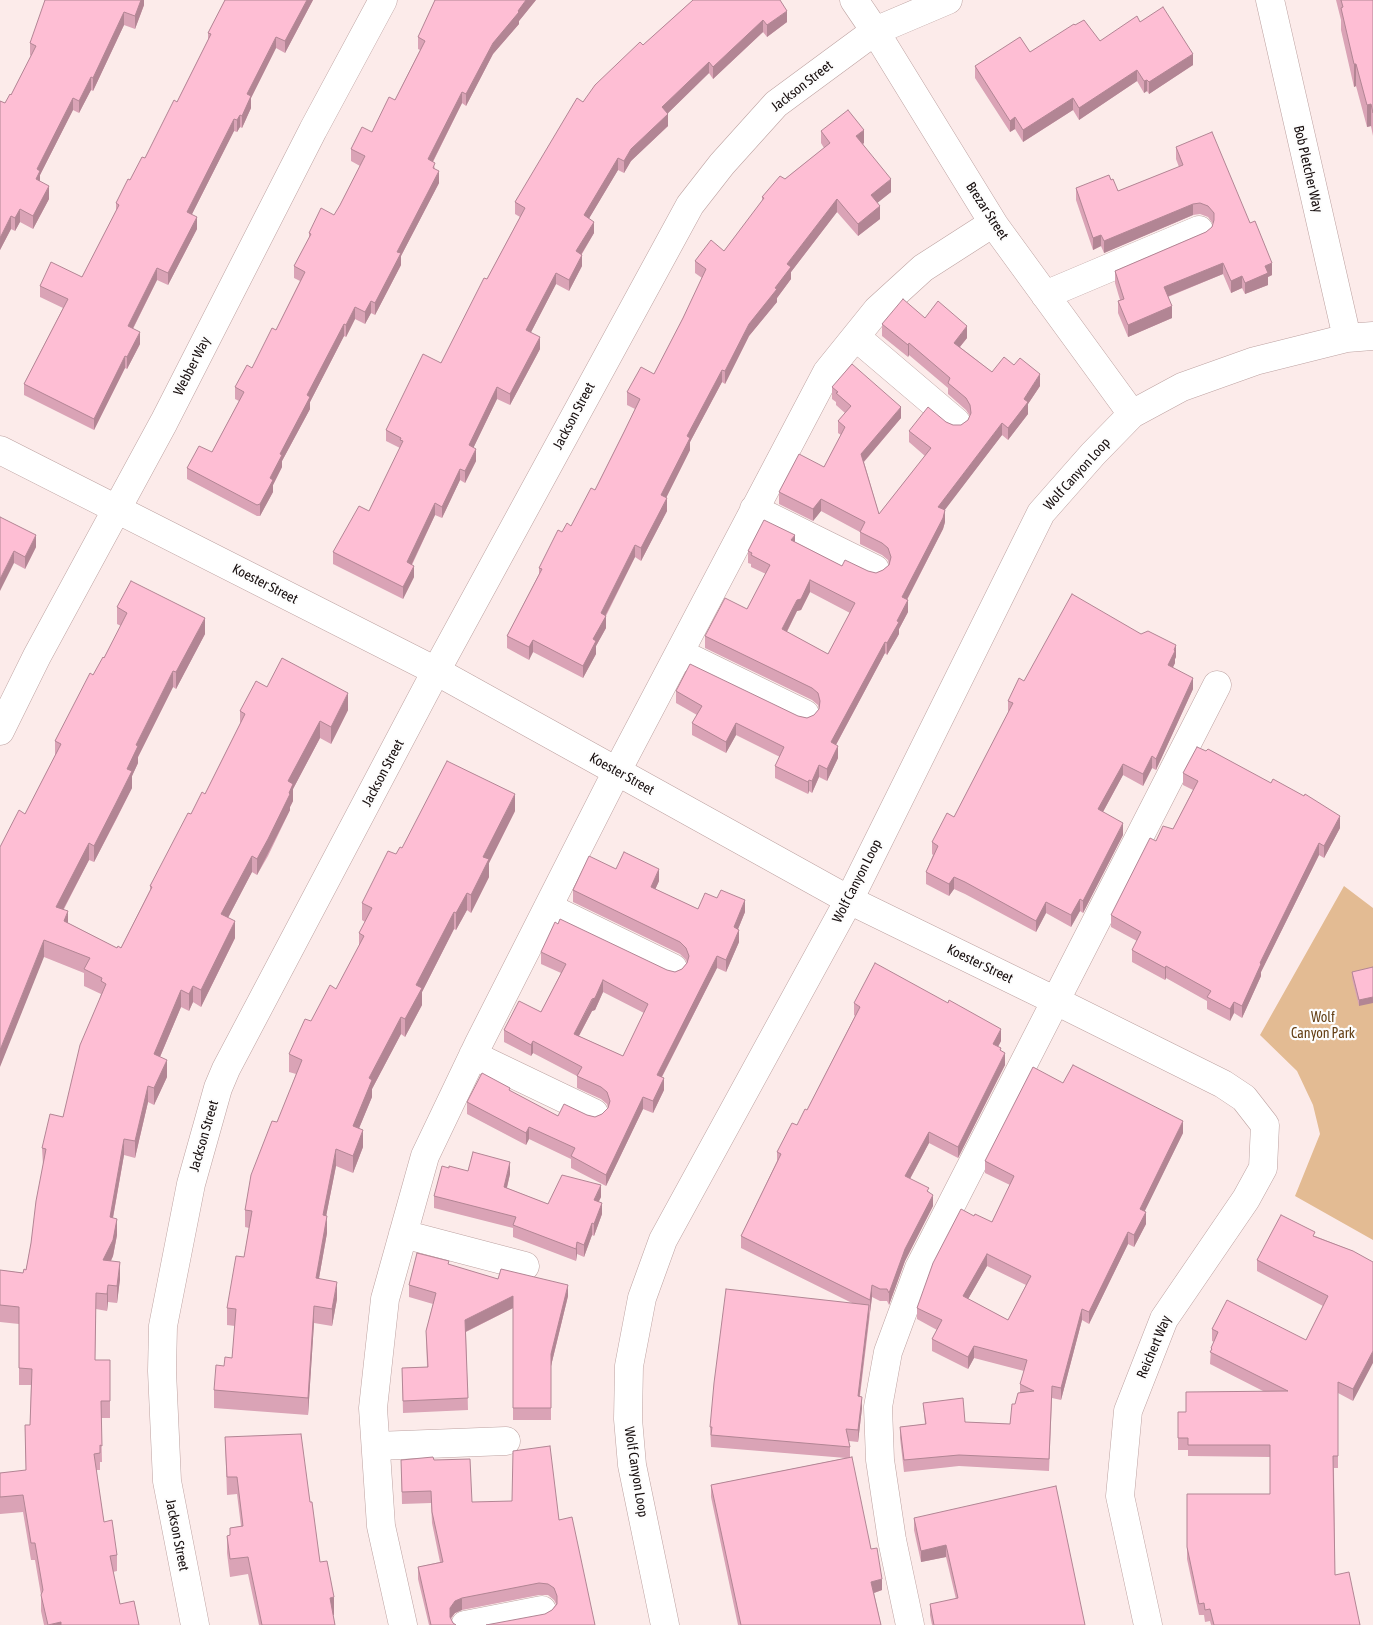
<!DOCTYPE html>
<html>
<head>
<meta charset="utf-8">
<style>
	body { margin:0 }
	canvas { display:block; background:#fcebea }
</style>
</head>
<body>
<canvas width="1373" height="1625"></canvas>
<script>
const ctx = document.querySelector('canvas').getContext('2d');
ctx.lineJoin = 'round';
function fill(path, color) { ctx.fillStyle = color; ctx.fill(path, 'evenodd'); }
const shape = rows => new Path2D(rows.map(r => 'M' + r).join(''));
function stroke(path, color, width, dash) { ctx.strokeStyle = color; ctx.lineWidth = width; ctx.lineCap = dash ? 'butt' : 'round'; ctx.setLineDash(dash || []); ctx.stroke(path); }
function drawText(font, color, halo, rows, align = 'center') {
  ctx.font = font + ' "Asap Condensed",sans-serif'; ctx.lineWidth = 4.5; ctx.setLineDash([]); ctx.textBaseline = 'middle'; ctx.strokeStyle = halo; ctx.fillStyle = color; for (const [text, x, y, turn = 0] of rows) {
    ctx.save(); ctx.translate(x, y); ctx.rotate((+turn || 0) * Math.PI / 180); ctx.textAlign = isNaN(turn) ? turn : align; if (halo) ctx.strokeText(text, 0, 0); ctx.fillText(text, 0, 0); ctx.restore();
  }
}
fill(shape([
	[1344,886,1373,908,1373,1240,1295,1196,1320,1134,1313,1105,1297,1071,1260,1035]
]), '#e3bb93');
const minor = shape([
	[854,0,875,31,995,226,1132,414],
	[1270,0,1347,338],
	[1045,295,1199,230],
	[856,337,956,422],
	[0,450,436,671,849,900,1056,1001,1223,1084,1244,1098,1265,1125,1263,1168,1246,1199,1164,1319,1128,1411,1120,1496,1148,1625],
	[754,509,875,569],
	[680,653,805,714],
	[0,731,37,656,164,422,313,130,383,0],
	[548,907,673,968],
	[473,1055,594,1113],
	[403,1234,525,1266],
	[376,1446,506,1441],
	[195,1625,167,1481,162,1371,163,1326,191,1184,218,1088,226,1069,436,671,690,205,722,164,776,104,875,31,948,0],
	[403,1625,381,1526,373,1408,385,1299,425,1156,479,1043,617,771,827,372,877,310,923,268,993,223],
	[465,1625,542,1610],
	[665,1625,632,1465,628,1419,629,1366,642,1298,663,1240,849,900,1041,513,1093,454,1132,414,1182,387,1255,361,1347,338,1373,336],
	[910,1625,892,1540,880,1460,878,1407,888,1352,919,1268,1217,685]
]);
stroke(minor, '#bda2a1', 29);
stroke(minor, '#fff', 28);
fill(shape([
	[144,0,144,5,135,29,124,25,93,91,91,90,79,113,73,110,40,175,40,181,49,199,33,229,20,222,15,231,11,229,0,250,0,101,5,103,11,95,31,56,30,55,30,43],
	[225,0,313,0,285,53,276,48,251,98,251,108,242,128,240,127,237,132,234,131,192,214,197,229,168,285,157,280,133,329,140,344,127,369,125,368,94,430,24,395,24,384,63,308,40,297,40,286,82,277,116,211,116,203,130,180,145,158,177,102,208,40,208,33],
	[536,0,519,21,519,24,493,54,466,106,462,103,433,162,439,183,401,256,401,265,375,315,371,313,365,324,355,319,346,337,344,336,310,402,310,409,282,461,282,467,273,485,273,492,260,516,257,516,187,479,187,468,212,452,239,401,235,399,235,387,252,368,276,330,300,281,294,278,294,266,309,238,309,233,334,215,340,205,360,166,351,161,351,149,372,132,395,100,420,50,418,49,418,37],
	[693,0,787,22,767,37,763,32,713,79,709,73,668,113,668,126,631,161,624,173,618,170,589,218,594,233,582,254,582,266,569,291,556,284,531,332,540,349,510,405,497,399,473,448,476,461,465,483,460,480,442,518,435,515,412,565,414,577,403,599,333,564,333,552,369,511,400,448,386,441,386,430,441,363,487,279,520,217,515,214,515,202,583,102,643,45],
	[1336,0,1373,0,1373,136,1371,126,1367,127,1356,86,1354,87,1341,30,1341,20],
	[1140,22,1193,65,1149,94,1147,91,1144,93,1137,81,1079,120,1073,110,1023,142,1015,129,1010,132,975,78,975,66,1030,52,1075,25,1100,41],
	[821,131,864,143,863,144,891,192,877,203,880,219,858,236,837,212,791,272,791,279,777,298,777,302,749,336,725,384,722,382,690,442,690,450,666,498,667,511,641,561,635,557,606,616,606,628,596,646,596,654,583,678,533,652,529,660,507,648,507,636,539,574,539,568,562,532,571,526,595,490,624,432,635,409,627,405,627,392,654,374,683,318,702,278,695,273,695,261,724,251,762,202,762,197,824,148,821,143],
	[1176,147,1272,275,1268,277,1268,285,1245,294,1242,288,1231,293,1223,274,1168,297,1172,318,1128,337,1118,313,1118,301,1120,300,1115,283,1115,271,1206,232,1212,227,1213,224,1208,217,1200,214,1193,215,1104,253,1101,246,1093,250,1076,200,1076,188,1111,180,1118,191,1179,167,1176,159],
	[925,318,967,338,960,347,992,372,1040,386,1028,404,1028,414,1008,440,1002,435,944,510,945,522,943,529,907,600,908,612,899,629,899,634,887,655,885,653,836,745,838,758,827,781,819,777,812,793,809,791,808,794,775,778,775,766,780,757,736,735,726,753,692,735,692,723,697,715,676,703,676,691,807,718,814,715,819,709,818,705,812,700,705,648,705,636,747,609,766,574,751,567,751,564,748,563,748,551,795,542,842,566,876,573,883,570,889,565,888,560,882,555,860,544,860,532,821,511,813,521,779,504,779,492,824,467,841,435,838,433,838,421,845,413,836,405,836,402,832,399,832,387,901,418,864,462,879,514,925,456,909,442,909,431,946,422,953,425,961,425,968,420,970,416,966,410,948,394,948,388,909,355,908,357,882,336,882,324],
	[810,592,850,613,828,654,787,632,797,611,801,610],
	[0,517,36,547,25,569,14,563],
	[117,607,205,634,176,689,173,687,138,757,138,763,132,776,132,788,116,820,94,862,89,860,64,909,68,923,117,948,121,948,150,890,150,886,191,814,205,794,240,724,240,711,267,687,348,710,331,744,320,738,293,789,293,801,290,807,290,810,268,856,257,875,252,872,228,918,235,938,201,1007,193,1002,189,1011,181,1007,160,1057,167,1077,154,1105,148,1102,135,1158,124,1155,113,1218,117,1235,113,1256,111,1261,120,1279,117,1303,108,1302,107,1311,96,1309,95,1360,110,1360,110,1418,101,1418,102,1462,100,1462,100,1470,96,1470,104,1522,117,1555,117,1571,113,1572,120,1604,139,1625,44,1625,41,1611,41,1595,35,1560,31,1560,23,1512,0,1514,0,1473,26,1471,25,1425,30,1425,31,1385,19,1385,19,1324,0,1322,0,1270,23,1273,26,1270,31,1243,43,1165,42,1148,63,1117,101,994,84,986,84,973,44,957,25,814,55,756,55,741,93,675,104,658,121,626,117,624],
	[1176,657,1175,659,1175,663,1173,667,1193,689,1156,770,1152,768,1143,786,1123,775,1103,812,1123,835,1083,913,1080,911,1071,927,1046,913,1036,932,965,894,954,889,949,896,926,884,926,872,933,855,932,854,932,842,954,817,1008,713,1008,701,1024,681],
	[1183,773,1340,828,1324,858,1319,855,1261,972,1261,976,1242,1018,1234,1013,1230,1021,1207,1009,1207,1001,1166,978,1165,980,1132,962,1132,950,1137,941,1111,927,1111,915,1156,841,1173,829,1193,790,1183,785],
	[515,811,489,863,489,877,471,913,467,910,456,930,454,929,422,992,422,1005,405,1037,401,1034,372,1089,372,1097,359,1128,363,1147,353,1173,336,1166,326,1216,327,1233,319,1278,337,1299,332,1326,314,1323,308,1415,214,1408,214,1390,224,1366,232,1358,235,1326,227,1325,227,1308,244,1257,249,1228,245,1227,245,1210,296,1074,289,1072,289,1054,311,1021,336,989,359,946,359,933,365,922,362,920,362,903,396,854,402,848],
	[616,869,659,881,655,889,698,909,745,912,738,929,739,942,726,972,717,968,662,1077,664,1090,653,1113,643,1109,606,1186,571,1168,571,1159,529,1139,526,1145,467,1114,467,1102,510,1091,558,1116,587,1115,595,1117,602,1114,608,1108,607,1104,601,1099,577,1088,577,1076,533,1053,531,1056,504,1042,504,1030,541,1012,561,973,541,964,541,952,675,972,682,969,687,963,686,960,680,954,573,902,573,890],
	[603,992,644,1013,623,1056,579,1036,592,1011,595,1010],
	[1373,967,1359,1006,1352,978,1352,972],
	[854,1003,1001,1041,998,1047,1001,1051,1005,1065,958,1158,929,1143,910,1179,929,1192,933,1206,905,1261,889,1305,887,1301,880,1301,872,1297,860,1396,862,1408,858,1442,849,1441,850,1447,850,1458,871,1549,882,1590,874,1593,881,1625,738,1625,711,1497,711,1485,846,1458,711,1447,710,1427,852,1303,741,1248,741,1236,777,1161,777,1152,797,1125,807,1110,855,1016,854,1015],
	[1063,1083,1183,1133,1144,1211,1146,1224,1134,1247,1128,1244,1089,1324,1082,1320,1061,1400,1052,1398,1049,1471,959,1466,904,1472,900,1438,900,1427,925,1424,923,1403,965,1422,1010,1424,1015,1404,1020,1392,1020,1384,1024,1371,974,1358,968,1369,932,1351,932,1339,937,1330,917,1319,917,1308,974,1216,992,1222,1010,1185,985,1173,985,1161],
	[987,1266,1026,1285,1008,1320,968,1299],
	[449,1168,468,1171,510,1174,507,1188,548,1204,601,1197,599,1201,602,1214,594,1236,592,1235,584,1257,577,1254,576,1261,513,1237,513,1228,434,1208,434,1196],
	[1315,1236,1353,1251,1353,1401,1338,1393,1338,1468,1334,1468,1335,1575,1360,1625,1211,1625,1210,1621,1205,1622,1204,1615,1199,1615,1187,1559,1187,1494,1270,1494,1270,1457,1188,1456,1188,1450,1178,1450,1178,1412,1186,1412,1265,1392,1210,1364,1211,1348,1214,1342,1212,1341,1212,1329,1306,1340,1323,1306,1257,1271,1257,1260],
	[449,1265,498,1279,568,1296,551,1366,551,1420,513,1420,513,1308,466,1332,468,1410,403,1413,402,1368,427,1367,426,1331,433,1304,409,1297,409,1285],
	[225,1437,310,1502,320,1562,334,1615,333,1615,335,1625,259,1625,248,1574,230,1577,227,1553,227,1536,230,1535,230,1528,241,1526,237,1494,227,1495],
	[401,1460,434,1460,472,1502,559,1520,595,1625,545,1614,552,1610,556,1604,554,1600,548,1595,539,1595,462,1610,455,1613,451,1619,453,1623,456,1625,429,1625,418,1579,418,1567,440,1562,432,1523,431,1503,402,1504],
	[914,1518,1085,1625,932,1625,930,1615,930,1604,956,1599,946,1557,921,1562,914,1530]
]), '#daa3b6');
fill(shape([
	[141,0,144,0,144,5,135,29,135,16],
	[307,0,313,0,285,53,285,41],
	[526,0,536,0,519,21,519,24,493,54,466,106,466,94,493,43],
	[787,11,787,22,767,37,767,25],
	[124,12,124,25,93,91,93,78],
	[763,20,763,32,713,79,713,67],
	[276,37,276,48,251,98,251,108,242,128,242,116,247,94],
	[1193,54,1193,65,1149,94,1149,82],
	[709,62,709,73,662,119,662,107],
	[1354,64,1356,64,1356,86,1354,87],
	[1137,70,1137,81,1079,120,1079,108],
	[91,77,91,90,79,113,79,101],
	[1147,80,1147,91,1144,93,1144,81],
	[462,92,462,103,428,171,428,159],
	[73,98,73,110,40,175,40,183,36,179,37,169],
	[1073,98,1073,110,1023,142,1023,130],
	[1371,104,1371,126,1367,127,1367,105],
	[668,114,668,126,631,161,624,173,624,161,631,149],
	[240,115,240,127,237,132,237,120],
	[1015,117,1015,129,1010,132,1010,121],
	[234,119,234,131,187,224,187,212],
	[864,130,864,143,856,148,856,136],
	[618,158,618,170,584,227,584,215],
	[439,171,439,183,401,256,401,265,375,315,375,303,397,252],
	[891,179,891,192,871,208,871,195],
	[49,186,49,199,33,229,33,216],
	[837,199,837,212,791,272,791,279,777,298,777,302,749,336,725,384,725,371,749,324,775,288,787,264],
	[1193,204,1193,215,1104,253,1104,241],
	[880,206,880,219,858,236,858,224],
	[20,209,20,222,15,231,15,218],
	[11,216,11,229,0,250,0,238],
	[197,217,197,229,168,285,168,273],
	[594,222,594,233,576,263,576,251],
	[1101,235,1101,246,1093,250,1093,238],
	[582,255,582,266,569,291,569,280],
	[1223,263,1223,274,1164,298,1164,287],
	[1272,263,1272,275,1268,277,1268,285,1245,294,1245,283,1265,266],
	[157,268,157,280,128,338,128,326],
	[556,273,556,284,526,342,526,330],
	[1242,276,1242,288,1231,293,1231,281],
	[371,301,371,313,365,324,365,312],
	[1172,306,1172,318,1128,337,1128,325],
	[355,307,355,319,346,337,346,325],
	[344,324,344,336,310,402,310,409,282,461,282,467,273,485,273,492,260,516,260,504,280,454,307,395],
	[967,326,967,338,954,354,954,343],
	[140,332,140,344,127,369,127,357],
	[540,337,540,349,510,405,510,394],
	[909,343,909,355,908,357,908,345],
	[125,356,125,368,94,430,94,419],
	[722,370,722,382,690,442,690,450,661,508,661,495,687,436],
	[1040,374,1040,386,1028,404,1028,414,1008,440,1008,428,1024,399],
	[497,387,497,399,469,457,469,445],
	[901,407,901,418,861,465,861,454],
	[1002,423,1002,435,938,519,938,507],
	[476,449,476,461,465,483,465,471],
	[460,469,460,480,442,518,442,507],
	[667,498,667,511,641,561,641,548],
	[821,499,821,511,813,521,813,509],
	[435,503,435,515,407,574,407,562],
	[945,510,945,522,943,529,902,609,902,597],
	[36,535,36,547,25,569,25,557],
	[795,535,795,547,791,540],
	[635,545,635,557,601,624,606,616,606,628,596,646,596,654,583,678,583,666,593,639,601,613],
	[14,551,14,563,0,591,0,579],
	[414,566,414,577,403,599,403,587],
	[810,580,810,592,801,610,797,611,782,641,782,629,797,600],
	[908,600,908,612,899,629,899,634,887,655,887,643,897,621],
	[205,618,205,634,176,689,176,672],
	[533,640,533,652,529,660,529,647],
	[885,642,885,653,831,754,831,742],
	[1176,645,1176,657,1175,659,1175,663,1168,677,1168,665],
	[173,671,173,687,138,757,138,763,132,776,132,788,94,862,94,846,127,769,136,745],
	[1193,678,1193,689,1156,770,1156,759],
	[348,693,348,710,331,744,331,727],
	[320,721,320,738,293,789,293,801,290,807,290,810,257,875,257,859,288,781],
	[736,723,736,735,726,753,726,742],
	[838,746,838,758,827,781,827,769],
	[1152,756,1152,768,1143,786,1143,774],
	[1123,764,1123,775,1098,821,1098,809],
	[819,765,819,777,812,793,812,781],
	[809,780,809,791,808,794,808,782],
	[515,794,515,811,489,863,489,877,471,913,471,895,483,857],
	[1340,816,1340,828,1324,858,1324,846],
	[1123,823,1123,835,1083,913,1083,901],
	[89,843,89,860,56,923,56,907],
	[1319,843,1319,855,1261,972,1261,976,1242,1018,1242,1006,1260,963],
	[252,856,252,872,221,931,221,914],
	[659,869,659,881,651,899,651,887],
	[954,877,954,889,949,896,949,884],
	[467,893,467,910,456,930,456,913],
	[1080,899,1080,911,1071,927,1071,915],
	[745,900,745,912,734,939,734,927],
	[1046,902,1046,913,1036,932,1036,921],
	[68,911,68,928,64,921],
	[454,912,454,929,422,992,422,1005,405,1037,405,1019,416,985],
	[235,921,235,938,201,1007,201,990],
	[739,930,739,942,726,972,726,960],
	[44,940,44,957,0,1067,0,1050],
	[717,956,717,968,657,1086,657,1075],
	[1166,966,1166,978,1165,980,1165,968],
	[603,980,603,992,595,1010,592,1011,574,1045,574,1034],
	[193,986,193,1002,189,1011,189,994],
	[181,990,181,1007,154,1071,154,1054],
	[1373,997,1373,1003,1359,1006,1359,1000],
	[1234,1002,1234,1013,1230,1021,1230,1009],
	[401,1017,401,1034,372,1089,372,1097,353,1143,353,1126,369,1078],
	[1001,1029,1001,1041,993,1056,993,1044],
	[533,1041,533,1053,531,1056,531,1045],
	[1005,1053,1005,1065,958,1158,958,1147],
	[167,1060,167,1077,154,1105,154,1088],
	[664,1078,664,1090,653,1113,653,1101],
	[148,1086,148,1102,135,1158,135,1141],
	[643,1097,643,1109,606,1186,606,1175],
	[1183,1121,1183,1133,1140,1221,1140,1209],
	[529,1127,529,1139,526,1145,526,1133],
	[363,1130,363,1147,353,1173,353,1156],
	[929,1132,929,1143,905,1188,905,1176],
	[124,1139,124,1155,110,1234,110,1217],
	[336,1149,336,1166,323,1232,323,1215],
	[510,1162,510,1174,504,1199,504,1187],
	[601,1185,601,1197,594,1211,594,1200],
	[933,1195,933,1206,905,1261,889,1305,889,1293,905,1249],
	[602,1203,602,1214,594,1236,594,1224],
	[1146,1212,1146,1224,1134,1247,1134,1235],
	[327,1216,327,1233,316,1295,316,1278],
	[117,1219,117,1235,113,1256,103,1277,103,1260],
	[592,1223,592,1235,584,1257,584,1245],
	[1128,1232,1128,1244,1089,1324,1089,1312],
	[577,1242,577,1254,576,1261,576,1249],
	[987,1254,987,1266,963,1308,963,1296],
	[120,1262,120,1279,117,1303,117,1286],
	[337,1282,337,1299,332,1326,332,1309],
	[108,1285,108,1302,107,1311,107,1294],
	[568,1285,568,1296,551,1366,551,1420,551,1354],
	[872,1285,872,1297,870,1312,870,1300],
	[513,1296,513,1308,465,1332,465,1320],
	[869,1305,869,1317,858,1408,858,1396],
	[314,1306,314,1323,308,1415,308,1398],
	[1082,1309,1082,1320,1061,1400,1061,1388],
	[974,1346,974,1358,968,1369,968,1357],
	[1373,1351,1373,1363,1353,1401,1353,1389],
	[862,1397,862,1408,858,1442,858,1430],
	[946,1545,946,1557,921,1562,921,1551],
	[882,1579,882,1590,871,1594,871,1582],
	[334,1597,334,1615,330,1616,330,1598],
	[462,1598,462,1610,455,1613,450,1619,450,1625,450,1608,455,1601],
	[61,1622,61,1625,49,1625]
]), '#b28594');
const building = shape([
	[45,0,141,0,135,16,124,12,93,78,91,77,79,101,73,98,37,169,40,171,36,179,49,186,33,216,20,209,15,218,11,216,0,238,0,101,5,103,10,94,11,95,36,46,30,43,45,0],
	[225,0,307,0,285,41,276,37,247,94,251,96,242,116,240,115,237,120,234,119,187,212,197,217,168,273,157,268,128,326,140,332,127,357,125,356,94,419,24,384,68,299,40,286,51,262,82,277,119,205,116,203,128,179,130,180,142,157,145,158,174,100,177,102,211,34,208,33,225,0],
	[435,0,526,0,518,11,519,12,493,43,466,94,462,92,428,159,435,163,433,168,439,171,397,252,401,253,375,303,371,301,365,312,355,307,346,325,344,324,307,395,310,397,280,454,282,455,270,478,273,480,260,504,257,505,187,468,199,446,212,452,244,392,235,387,247,365,252,368,272,328,276,330,305,272,294,266,311,234,309,233,321,208,334,215,340,205,365,156,351,149,362,127,372,132,389,97,395,100,425,41,418,37,435,0],
	[693,0,780,0,787,11,767,25,763,20,713,67,709,62,662,107,668,114,631,149,624,161,618,158,584,215,594,222,576,251,582,255,569,280,556,273,526,330,540,337,510,394,497,387,469,445,476,449,465,471,460,469,442,507,435,503,407,562,414,566,403,587,333,552,359,506,369,511,403,441,400,440,401,438,386,430,423,354,441,363,484,278,487,279,525,208,515,202,577,98,583,102,595,85,640,42,643,45,693,0],
	[1341,0,1373,0,1373,113,1371,104,1367,105,1356,64,1354,64,1341,8,1343,7,1341,0],
	[1163,7,1193,54,1149,82,1147,80,1144,81,1137,70,1079,108,1073,98,1023,130,1015,117,1010,121,975,66,1020,37,1030,52,1074,24,1075,25,1084,20,1100,41,1137,16,1140,22,1163,7],
	[848,110,864,130,856,136,891,179,871,195,880,206,858,224,837,199,787,264,791,267,775,288,777,289,749,324,725,371,722,370,687,436,690,438,661,495,667,498,641,548,635,545,601,613,606,616,593,639,596,641,583,666,533,640,529,647,507,636,542,569,539,568,558,530,562,532,567,523,571,526,591,488,595,490,624,432,640,399,627,392,641,367,654,374,683,318,706,269,695,261,711,240,724,251,764,198,762,197,780,176,785,179,830,143,821,131,848,110],
	[1212,132,1250,223,1255,221,1272,263,1265,266,1268,273,1245,283,1242,276,1231,281,1223,263,1164,287,1172,306,1128,325,1118,301,1124,299,1115,271,1206,232,1212,227,1214,220,1214,213,1208,206,1200,203,1193,204,1104,241,1101,235,1093,238,1076,188,1109,175,1111,180,1113,179,1118,191,1183,165,1176,147,1212,132],
	[903,299,925,318,938,301,967,326,954,343,992,372,1004,357,1014,365,1020,358,1040,374,1024,399,1028,402,1008,428,1002,423,938,507,945,510,943,518,902,597,908,600,897,621,899,622,887,643,885,642,831,742,838,746,827,769,819,765,812,781,809,780,808,782,775,766,784,747,736,723,726,742,692,723,702,706,676,691,690,664,798,716,807,718,814,715,819,709,820,701,818,693,812,688,705,636,725,598,747,609,770,565,751,555,752,553,748,551,764,520,795,535,791,540,842,566,845,560,868,571,876,573,883,570,889,565,891,557,888,548,882,543,860,532,865,522,821,499,813,509,779,492,799,454,824,467,845,427,838,421,851,406,836,393,838,392,832,387,852,364,901,407,861,454,879,514,931,448,909,431,928,407,946,422,953,425,961,425,968,420,971,413,970,405,966,398,948,383,950,378,909,343,908,345,882,324,903,299],
	[810,580,855,603,828,654,782,629,797,600,801,599,810,580],
	[0,517,36,535,25,557,14,551,0,579,0,517],
	[131,581,205,618,176,672,173,671,136,745,138,746,127,769,132,771,116,803,94,846,89,843,56,907,68,911,64,921,117,948,118,946,121,948,152,887,150,886,188,813,191,814,202,792,205,794,245,714,240,711,256,681,267,687,282,658,348,693,331,727,320,721,288,781,293,784,289,793,290,794,268,839,257,859,252,856,221,914,235,921,201,990,193,986,189,994,181,990,154,1054,167,1060,154,1088,148,1086,135,1141,124,1139,110,1217,117,1219,113,1240,103,1260,120,1262,117,1286,108,1285,107,1294,96,1293,95,1360,110,1360,110,1401,101,1401,102,1446,100,1445,100,1453,94,1454,104,1522,112,1520,117,1555,110,1556,120,1604,134,1601,139,1625,61,1625,61,1622,48,1625,41,1595,43,1590,35,1543,31,1543,23,1495,0,1497,0,1473,26,1470,25,1425,30,1425,32,1369,19,1368,19,1307,0,1305,0,1270,23,1273,24,1269,26,1270,31,1243,36,1201,46,1149,42,1148,50,1114,63,1117,80,1045,106,984,101,981,102,978,84,969,90,958,44,940,0,1050,0,847,19,810,25,814,61,744,55,741,90,673,93,675,103,657,104,658,127,613,117,607,131,581],
	[1072,594,1141,634,1148,631,1176,645,1174,650,1175,651,1168,665,1193,678,1156,759,1152,756,1143,774,1123,764,1098,809,1123,823,1083,901,1080,899,1071,915,1046,902,1036,921,965,882,954,877,949,884,926,872,938,846,932,842,947,813,954,817,1013,703,1008,701,1019,678,1024,681,1072,594],
	[1197,747,1206,751,1208,749,1271,783,1273,779,1304,796,1305,794,1340,816,1324,846,1319,843,1260,963,1261,964,1242,1006,1234,1002,1230,1009,1207,997,1211,991,1166,966,1165,968,1132,950,1141,932,1111,915,1150,838,1156,841,1163,826,1173,829,1198,781,1183,773,1197,747],
	[447,761,515,794,483,857,489,859,471,895,467,893,456,913,454,912,416,985,422,988,405,1019,401,1017,369,1078,372,1080,353,1126,363,1130,353,1156,336,1149,323,1215,327,1216,316,1278,337,1282,332,1309,314,1306,308,1398,214,1390,216,1365,224,1366,225,1357,232,1358,236,1309,227,1308,236,1256,244,1257,252,1211,245,1210,251,1175,272,1121,277,1122,302,1060,289,1054,305,1019,311,1021,330,985,336,989,364,936,359,933,372,908,362,903,388,851,396,854,400,847,402,848,447,761],
	[624,852,659,869,651,887,698,909,705,893,717,898,721,890,745,900,734,927,739,930,726,960,717,956,657,1075,664,1078,653,1101,643,1097,606,1175,571,1156,575,1148,529,1127,526,1133,467,1102,482,1073,510,1088,509,1090,558,1116,564,1104,587,1115,595,1117,602,1114,608,1108,610,1101,607,1092,601,1087,577,1076,582,1067,533,1041,531,1045,504,1030,519,1001,541,1012,566,964,541,952,555,922,558,924,560,919,667,970,675,972,682,969,687,963,689,956,686,948,680,942,573,890,589,856,616,869,624,852],
	[603,980,648,1004,623,1056,574,1034,592,999,595,998,603,980],
	[875,963,948,1003,949,1000,1001,1029,993,1044,1001,1048,1000,1050,1005,1053,958,1147,929,1132,905,1176,929,1188,927,1191,933,1195,905,1249,889,1293,887,1289,880,1289,872,1285,870,1300,741,1236,781,1154,777,1152,792,1123,797,1125,805,1109,807,1110,860,1007,854,1003,875,963],
	[1373,967,1373,997,1359,1000,1352,972,1373,967],
	[1073,1065,1183,1121,1140,1209,1146,1212,1134,1235,1128,1232,1089,1312,1082,1309,1061,1388,1052,1386,1049,1459,959,1455,904,1460,900,1427,926,1424,923,1403,963,1398,965,1422,1010,1424,1012,1404,1015,1404,1018,1393,1034,1391,1020,1384,1027,1360,974,1346,968,1357,932,1339,942,1320,917,1308,933,1263,961,1209,974,1216,975,1214,992,1222,1014,1176,985,1161,1033,1067,1063,1083,1073,1065],
	[987,1254,1031,1276,1008,1320,963,1296,987,1254],
	[473,1152,510,1162,504,1187,548,1204,562,1175,601,1185,594,1200,602,1203,594,1224,592,1223,584,1245,577,1242,576,1249,513,1225,516,1217,434,1196,442,1166,449,1168,449,1166,468,1171,473,1152],
	[1281,1215,1315,1232,1313,1236,1353,1251,1373,1262,1373,1351,1353,1389,1338,1382,1338,1456,1333,1456,1335,1575,1349,1572,1360,1625,1214,1625,1210,1609,1205,1610,1204,1603,1199,1604,1187,1547,1187,1494,1270,1494,1270,1445,1188,1445,1188,1438,1178,1438,1178,1412,1186,1412,1186,1392,1288,1391,1210,1352,1212,1349,1211,1348,1218,1332,1212,1329,1227,1300,1306,1340,1328,1296,1257,1260,1281,1215],
	[417,1253,449,1261,448,1264,498,1279,501,1269,568,1285,551,1354,551,1408,513,1408,513,1296,465,1320,468,1398,403,1401,402,1368,428,1367,426,1331,436,1293,409,1285,417,1253],
	[726,1289,869,1305,858,1396,862,1397,858,1430,846,1429,850,1447,711,1435,712,1427,710,1427,714,1383,726,1289],
	[301,1434,310,1502,312,1502,320,1562,327,1561,334,1597,330,1598,335,1625,262,1625,248,1557,230,1559,227,1536,230,1535,230,1528,243,1526,237,1477,227,1477,225,1437,301,1434],
	[550,1446,559,1520,572,1517,595,1625,486,1625,545,1614,552,1610,557,1604,557,1596,554,1588,548,1584,539,1583,462,1598,455,1601,450,1608,450,1617,453,1623,456,1625,431,1625,418,1567,443,1562,432,1512,431,1491,402,1492,401,1460,433,1457,434,1460,470,1459,472,1502,512,1501,513,1451,550,1446],
	[852,1457,871,1549,877,1548,882,1579,871,1582,881,1625,741,1625,711,1485,852,1457],
	[1056,1486,1085,1625,934,1625,930,1604,958,1598,946,1545,921,1551,914,1518,1056,1486]
]);
fill(building, '#febed4');
stroke(building, '#b28594', 1);
drawText('14px', '#170e0e', '#fdfdfd', [
	["Jackson Street",802,86,-38],
	["Bob Pletcher Way",1308,169,77],
	["Brezar Street",987,211,57],
	["Webber Way",192,366,-63],
	["Jackson Street",574,416,-62],
	["Wolf Canyon Loop",1077,474,-48],
	["Koester Street",265,584,27],
	["Jackson Street",383,773,-62],
	["Koester Street",622,774,29],
	["Wolf Canyon Loop",857,881,-63],
	["Koester Street",980,964,26],
	["Jackson Street",204,1136,-74],
	["Reichert Way",1154,1347,-67],
	["Wolf Canyon Loop",636,1472,81],
	["Jackson Street",177,1535,79]
]);
drawText('14px', '#643f14', '#fdfdfd', [
	["Wolf",1323,1018],
	["Canyon Park",1323,1034]
]);
</script>
</body>
</html>
